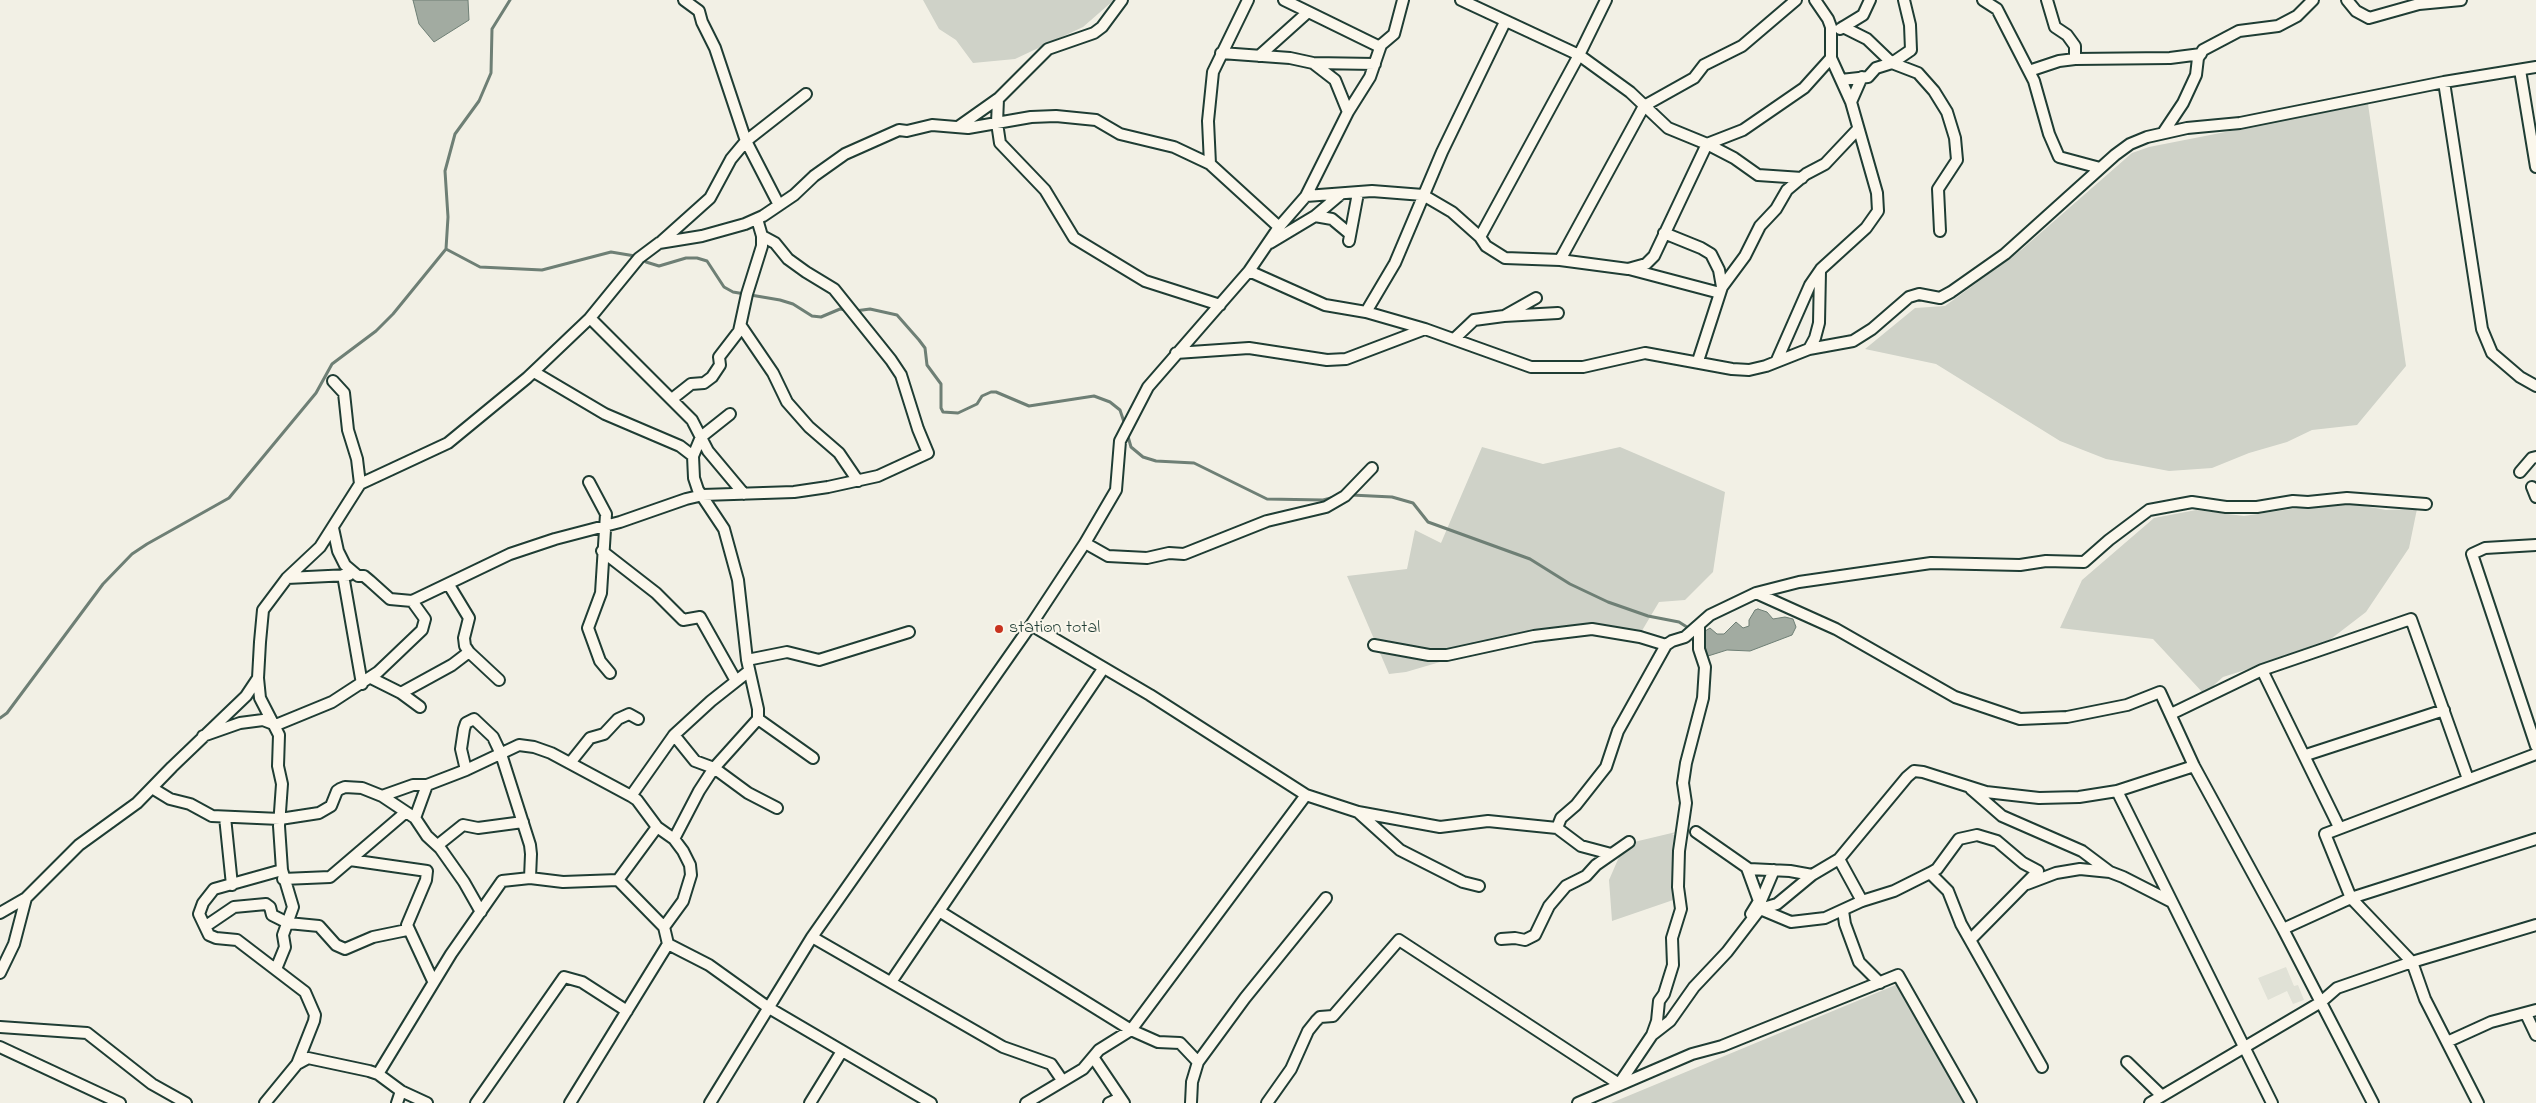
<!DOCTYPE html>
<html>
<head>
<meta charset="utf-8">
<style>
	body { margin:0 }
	canvas { display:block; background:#f2f0e5 }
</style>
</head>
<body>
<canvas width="2536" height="1103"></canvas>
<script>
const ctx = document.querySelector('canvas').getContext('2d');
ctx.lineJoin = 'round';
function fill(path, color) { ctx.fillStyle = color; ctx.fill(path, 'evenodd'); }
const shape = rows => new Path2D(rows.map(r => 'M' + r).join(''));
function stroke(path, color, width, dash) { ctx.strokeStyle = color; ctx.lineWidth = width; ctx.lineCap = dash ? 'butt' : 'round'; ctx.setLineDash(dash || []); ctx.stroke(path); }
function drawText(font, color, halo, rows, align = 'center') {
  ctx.font = font + ' "Indie Flower",sans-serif'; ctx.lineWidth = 4; ctx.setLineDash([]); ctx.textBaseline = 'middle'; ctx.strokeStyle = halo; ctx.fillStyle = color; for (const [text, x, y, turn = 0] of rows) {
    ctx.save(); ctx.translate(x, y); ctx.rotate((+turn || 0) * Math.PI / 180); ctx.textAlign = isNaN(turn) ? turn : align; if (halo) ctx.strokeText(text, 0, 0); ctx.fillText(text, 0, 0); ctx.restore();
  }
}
fill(shape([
	[2286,967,2294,986,2298,985,2304,1000,2293,1004,2287,991,2268,1000,2258,978]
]), '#e0e1d6');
fill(shape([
	[923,0,1114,0,1083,27,1015,59,973,63,956,40,939,29],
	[2368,104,2406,366,2357,425,2312,430,2287,442,2249,453,2212,468,2169,471,2106,459,2060,441,1936,364,1865,349,1915,308,1945,306,2021,250,2132,153,2149,147],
	[1482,447,1543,464,1620,447,1725,492,1713,572,1685,600,1659,602,1640,634,1614,628,1532,635,1406,672,1389,674,1347,576,1407,569,1415,530,1441,543],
	[2353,504,2386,510,2417,509,2409,548,2366,612,2323,645,2223,677,2204,694,2153,639,2060,628,2082,580,2154,518,2196,510,2244,516,2298,508],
	[1676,832,1672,835,1680,834,1679,898,1612,921,1609,880,1623,848,1634,842],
	[1898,984,1964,1103,1611,1103]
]), '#cfd2c8');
const water = shape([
	[413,0,468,0,469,20,434,42,419,24,413,0],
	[1758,609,1767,612,1773,619,1785,617,1793,619,1796,627,1792,635,1750,651,1727,650,1708,656,1705,655,1702,633,1710,628,1717,634,1724,634,1736,622,1743,628,1749,626,1749,620,1755,610,1758,609]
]);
fill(water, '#a2aba1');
stroke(water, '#6e7f75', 1);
stroke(shape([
	[446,249,480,267,542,270,611,252,641,257,646,262,659,266,686,258,697,258,707,261,724,287,733,292,780,300,793,304,812,316,821,317,840,309,846,310],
	[855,311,870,309,897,315,919,340,925,348,927,365,941,384,941,408,943,412,958,413,977,404,982,396,991,392,996,392,1029,406,1094,396,1110,402,1120,410,1125,425],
	[1127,433,1131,447,1143,457,1156,461,1194,463,1267,499,1323,500,1335,497],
	[1351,495,1392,497,1413,503,1428,522,1530,559,1570,584,1608,602,1648,616,1679,622,1690,629],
	[0,718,7,713,103,584,132,554,147,544,229,498,316,393,332,364,376,331,393,314,446,249,448,217,445,171,455,134,479,101,491,73,492,29,510,0]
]), '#6e7f75', 3);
const minor = shape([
	[684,0,699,11,702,22,715,48,746,141,806,94],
	[1284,0,1380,47],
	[1461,0,1579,55,1630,92,1668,128,1707,144,1654,256,1646,264,1628,269,1560,260,1505,258,1486,246,1480,237],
	[1983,0,1997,9,2034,81,2049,134,2059,157,2100,168],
	[2047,0,2055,27,2067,35,2075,46,2075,59],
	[2347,0,2356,11,2369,18,2419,4,2461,0],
	[1843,27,1867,39,1892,63,1918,73,1934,91,1947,112,1955,138,1957,160,1938,189,1940,231],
	[1840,29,1863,15,1870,0],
	[1221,53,1290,58,1313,63,1375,64],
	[1259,56,1308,12],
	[1313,63,1335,80,1348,112],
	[2520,70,2536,167],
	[2029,71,2059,61,2075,59,2170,58,2201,54],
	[1841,80,1868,77,1876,68,1892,63,1911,50,1910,25,1904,0],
	[2444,82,2482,329,2492,353,2520,377,2536,386],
	[998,99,997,123,1000,143,1045,190,1074,238,1145,281,1220,305],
	[1851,102,1862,77],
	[958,127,999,98,1048,49,1094,33,1102,27,1122,0],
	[2163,133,2183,103,2196,75,2198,58,2203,50,2239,31,2278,26,2297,16,2313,0],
	[1707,144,1743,130,1804,88,1831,58],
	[1707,144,1734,158,1758,175,1802,178],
	[1210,164,1208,121,1213,72,1248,0],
	[1306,196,1372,191,1423,195,1452,212,1480,237,1579,55,1606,0],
	[1315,216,1341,194],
	[1664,233,1701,248,1711,254,1719,270,1722,287,1698,361],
	[662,241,710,198,731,159,746,141,779,205],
	[1349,241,1358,193],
	[1270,243,1315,216,1332,219,1350,234],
	[1560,260,1644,106,1694,78,1704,65,1742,46,1796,0],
	[1629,269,1720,293],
	[1249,271,1325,305,1366,312,1425,329,1531,367,1583,367,1645,353,1732,369,1749,370,1766,366,1809,349,1853,341,1872,329,1909,297,1919,294,1940,298,1951,292,2005,254,2115,155,2130,144,2147,137,2187,128,2240,123,2444,82,2536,67],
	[1722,287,1745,256,1760,226,1776,209,1787,190,1806,174,1825,164,1858,129],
	[1536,298,1504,316,1558,313],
	[1366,312,1395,263,1442,152,1505,22],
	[590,318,639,258,659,243,702,236,745,224,763,216,794,195,814,176,845,154,899,130,907,131,932,125,968,128,1031,117,1056,116,1096,120,1120,134,1174,147,1210,164,1279,227],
	[741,326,773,373,787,402,809,427,839,453,858,481],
	[1454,339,1474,320,1504,316],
	[1809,349,1815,338,1819,323,1820,271],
	[1176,353,1249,348,1327,360,1346,359,1425,329],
	[1777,360,1810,285,1821,269,1866,228,1878,211,1877,193,1851,102,1831,58,1831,27,1828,19,1815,0],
	[534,372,605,414,680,446,693,456,701,437,730,414],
	[672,399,691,384,704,383,712,377,720,365,719,357,739,331,747,294,762,246,762,236,757,219],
	[693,456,694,478,698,490,724,529,738,580,747,660,758,709,758,719,813,758],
	[2520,472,2532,458,2536,457],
	[589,482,606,514,601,593,588,628,600,661,610,673],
	[360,484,448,443,527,378,590,318,692,420,708,451,744,494],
	[2532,487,2536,497],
	[1085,543,1108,556,1147,558,1169,553,1184,554,1267,521,1326,507,1345,496,1372,468],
	[2536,545,2485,548,2472,554,2536,746],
	[602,551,656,593,683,620,700,617,736,681],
	[343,575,362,684],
	[287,578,349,575],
	[449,585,469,618,464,638,465,646,469,652,499,680],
	[1756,593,1836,629,1955,697,2020,719,2067,717,2127,705,2160,692,2194,766,2283,929,2373,1103],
	[412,601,510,554,555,539,620,522,686,499,703,495,794,492,828,487,878,476,928,453,918,429,901,375,891,360,834,289,806,272,788,259,775,243,762,236],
	[1031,625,1150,695,1306,795,1358,812,1440,827,1488,821,1557,828,1581,846,1611,854],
	[1374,645,1429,655,1447,655,1534,636,1592,629,1640,637,1666,645],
	[747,660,787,652,819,660,909,632],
	[2262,670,2339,827],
	[371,678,401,693,420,707],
	[401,693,452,665,469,652],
	[2171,714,2262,670,2411,619,2468,779],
	[674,735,695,761,714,768,748,793,777,808],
	[203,736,240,723,263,720,276,725,332,702,378,672,422,630,425,619,412,601,390,599,370,581,364,576,358,576,345,565,338,551,333,528],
	[2306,755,2444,710],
	[570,763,590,738,604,734,618,719,629,714,638,719],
	[466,770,461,749,464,729,466,723,474,719,493,737,501,754,530,845,531,854,530,878],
	[152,788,170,799,190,804,212,816,280,819,319,813,331,806,337,791,340,789,345,787,362,788,382,796,415,818,427,836,440,848,464,882,481,912],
	[1971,789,2002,816,2082,851,2110,872],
	[2117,791,2272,1103],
	[382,796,413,785,427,785,466,770,519,745,534,747,551,753,631,796,637,800,657,827,618,880],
	[631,796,674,735,711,701,749,671],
	[1359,813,1400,850,1463,882,1479,886],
	[225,817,232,885],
	[415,818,427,785],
	[657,827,674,839,683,851,690,865,691,875,683,901,664,927],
	[1557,828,1561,818,1576,805,1606,767,1618,731,1666,645,1672,641,1685,637,1710,615,1756,593,1799,582,1931,563,2020,565,2046,561,2084,562,2109,540,2149,510,2192,502,2226,507,2257,507,2293,501,2308,502,2347,498,2426,504],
	[1696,832,1749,869,1790,871,1812,875],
	[674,839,699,791,714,768,758,719],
	[438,845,463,825,478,828,523,822],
	[1839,859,1862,901],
	[350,860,427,871,426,880,407,925,433,981],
	[1747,868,1759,901,1751,914],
	[282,870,214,889,203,903,199,914,209,935,216,938,237,940,305,992,315,1015,314,1021,297,1064],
	[1930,873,1948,891,1961,924,2042,1067],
	[283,879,330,877,406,812],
	[2027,884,2056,873,2080,869,2110,872,2123,877,2172,902],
	[1760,903,1774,870],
	[1760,909,1791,922,1825,918,1862,901,1894,891,1930,873,1937,869,1959,839,1977,835,1997,841,2023,863,2038,871,1971,939],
	[939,911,1131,1030,1158,1042,1180,1043,1198,1062],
	[1843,911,1845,924,1859,962,1880,983],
	[0,913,26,898,79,845,137,803,172,767,246,696,258,678],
	[206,926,234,907,266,904,270,907,272,915,288,923,319,926,336,945,345,949,373,937,407,930],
	[2283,929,2351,898,2536,839],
	[812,937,1003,1047,1051,1064,1062,1080],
	[1501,939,1515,938,1525,940,1535,935,1549,906,1566,886,1586,876,1596,865,1629,842],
	[668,944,709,965,769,1008,931,1103],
	[276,969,285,947,283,935,293,907,282,870,279,826,282,784,278,766,279,735,260,698,258,678,260,642,263,610,287,578,320,547,360,484,357,459,348,430,344,393,333,381],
	[0,973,14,944,26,898],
	[891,982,1103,669],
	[2526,1014,2536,1035],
	[0,1027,87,1033,152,1084,186,1103],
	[1652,1035,1670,1021,1694,987,1727,952,1760,909,1777,904,1812,875,1839,859,1907,777,1914,771,1923,772,1986,792,2039,798,2079,797,2117,791,2194,766],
	[2447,1042,2491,1022,2536,1010],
	[0,1047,120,1103],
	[1093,1057,1124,1103],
	[2127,1062,2162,1096],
	[378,1074,451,954,502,881,530,878,563,882,618,880,664,927,668,944,570,1103],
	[265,1103,297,1064,308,1058,369,1071,378,1074,401,1091,427,1103],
	[397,1103,401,1091],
	[476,1103,564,977,582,982,627,1011],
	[710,1103,812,937,1031,625,1085,543,1116,490,1120,441,1148,387,1249,271,1279,227,1306,196,1348,112,1370,77,1381,45,1394,34,1403,0],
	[810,1103,842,1051],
	[1026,1103,1083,1069,1099,1050,1131,1030,1306,795],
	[1109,1103,1120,1098],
	[1191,1103,1192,1082,1198,1062,1245,998,1326,898],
	[1267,1103,1291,1069,1308,1031,1316,1021,1320,1017,1333,1016,1399,940,1619,1084,1652,1035,1657,1021,1659,1001,1664,994,1673,965,1672,938,1681,909,1678,887,1679,851,1686,803,1683,783,1686,763,1703,698,1705,667,1699,649,1699,626],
	[1578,1103,1692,1054,1722,1046,1898,975,1971,1103],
	[2150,1103,2321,1002,2337,988,2412,962,2536,925],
	[2478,1103,2425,999,2412,962,2351,898,2325,834,2536,754]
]);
stroke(minor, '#1f3d34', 14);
stroke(minor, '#fbf7ec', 10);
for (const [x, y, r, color] of [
	[999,629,5,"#c8321e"]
]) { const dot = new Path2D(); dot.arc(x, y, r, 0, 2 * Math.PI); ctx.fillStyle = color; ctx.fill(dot); stroke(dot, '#fbf7ec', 2); }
drawText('18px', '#1f3d34', '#fbf7ec', [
	["station total",1009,629]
], 'left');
</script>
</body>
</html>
